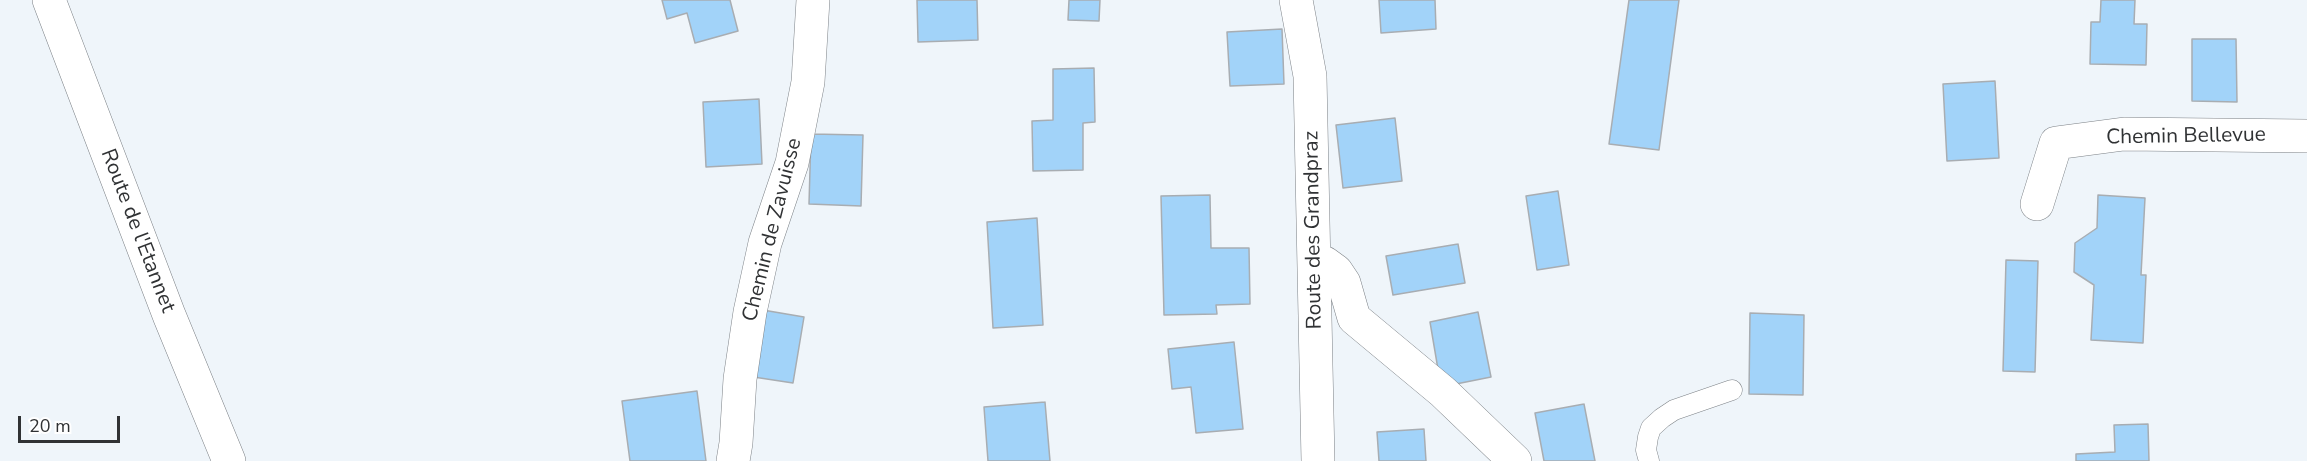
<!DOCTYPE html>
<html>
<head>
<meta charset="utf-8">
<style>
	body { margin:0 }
	#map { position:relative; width:2307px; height:461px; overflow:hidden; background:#eff5fa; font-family:"Nunito Sans",sans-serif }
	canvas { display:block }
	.scale { position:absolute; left:18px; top:416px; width:102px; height:27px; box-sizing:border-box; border:3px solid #303234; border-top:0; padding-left:8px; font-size:18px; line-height:21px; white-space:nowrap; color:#303234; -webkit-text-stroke:4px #fff; paint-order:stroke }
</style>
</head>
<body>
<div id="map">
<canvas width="2307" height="461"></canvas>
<div class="scale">20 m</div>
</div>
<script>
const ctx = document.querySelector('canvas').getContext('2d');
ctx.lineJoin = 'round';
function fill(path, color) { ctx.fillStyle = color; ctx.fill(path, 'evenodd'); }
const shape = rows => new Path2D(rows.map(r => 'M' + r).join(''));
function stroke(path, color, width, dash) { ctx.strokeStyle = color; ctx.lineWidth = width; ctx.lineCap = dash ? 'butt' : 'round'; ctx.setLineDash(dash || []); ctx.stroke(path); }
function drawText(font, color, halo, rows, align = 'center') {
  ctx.font = font + ' "Nunito Sans",sans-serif'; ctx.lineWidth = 6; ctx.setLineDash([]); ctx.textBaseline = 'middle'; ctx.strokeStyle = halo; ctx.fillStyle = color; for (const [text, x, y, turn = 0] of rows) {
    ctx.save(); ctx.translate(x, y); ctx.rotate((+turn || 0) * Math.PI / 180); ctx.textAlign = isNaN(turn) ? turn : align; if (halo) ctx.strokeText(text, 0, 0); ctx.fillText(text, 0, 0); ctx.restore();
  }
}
const building = shape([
	[662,0,730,0,738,31,695,43,687,13,667,19,662,0],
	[917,0,977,0,978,40,918,42,917,0],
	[1069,0,1100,0,1099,21,1068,20,1069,0],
	[1379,0,1435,0,1436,29,1381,33,1379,0],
	[1629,0,1679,0,1659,150,1609,144,1629,0],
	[2101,0,2135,0,2134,24,2147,24,2146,65,2090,64,2091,22,2100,22,2101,0],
	[1282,29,1284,84,1230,86,1227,32,1282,29],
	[2192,39,2236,39,2237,102,2192,101,2192,39],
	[1094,68,1095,122,1083,123,1083,170,1033,171,1032,121,1053,120,1053,69,1094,68],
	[1995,81,1999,158,1947,161,1943,84,1995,81],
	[759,99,762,164,706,167,703,102,759,99],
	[1395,118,1402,181,1343,188,1336,125,1395,118],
	[811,134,863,135,861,206,809,204,811,134],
	[1558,191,1569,265,1537,270,1526,196,1558,191],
	[1210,195,1211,248,1249,248,1250,304,1216,305,1217,314,1164,315,1161,196,1210,195],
	[2098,195,2145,198,2141,275,2146,275,2143,343,2091,340,2094,285,2074,272,2075,243,2097,228,2098,195],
	[1037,218,1043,325,993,328,987,222,1037,218],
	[1458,244,1465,283,1393,295,1386,256,1458,244],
	[2006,260,2038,261,2035,372,2003,371,2006,260],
	[757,309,804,317,793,383,747,376,757,309],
	[1478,312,1491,377,1441,387,1430,322,1478,312],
	[1750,313,1804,315,1803,395,1749,394,1750,313],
	[1234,342,1243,429,1196,433,1191,387,1172,389,1168,349,1234,342],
	[697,391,706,461,630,461,622,401,697,391],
	[1045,402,1050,461,988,461,984,407,1045,402],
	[1584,404,1595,461,1544,461,1535,413,1584,404],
	[2148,424,2149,461,2076,461,2076,454,2115,452,2114,425,2148,424],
	[1424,429,1426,461,1379,461,1377,432,1424,429]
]);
fill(building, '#a2d3f9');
stroke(building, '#a8adb2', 1.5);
const service = shape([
	[1649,461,1646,450,1648,437,1651,428,1662,418,1674,410,1732,390]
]);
const minor = shape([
	[49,0,169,315,229,461],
	[1296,0,1310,76,1318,461],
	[2037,204,2056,143,2124,134,2307,136],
	[1315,263,1325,263,1336,271,1344,283,1354,318,1443,392,1515,461],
	[733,461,736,443,740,379,750,312,765,243,792,163,808,82,813,0]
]);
stroke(service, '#7c8186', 21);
stroke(minor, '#7c8186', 34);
stroke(service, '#fff', 20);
stroke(minor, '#fff', 33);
drawText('21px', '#303234', '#fff', [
	["Chemin Bellevue",2186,137,-1],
	["Chemin de Zavuisse",773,230,-76],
	["Route des Grandpraz",1314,230,-91],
	["Route de l'Etannet",137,231,69]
]);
</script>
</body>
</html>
